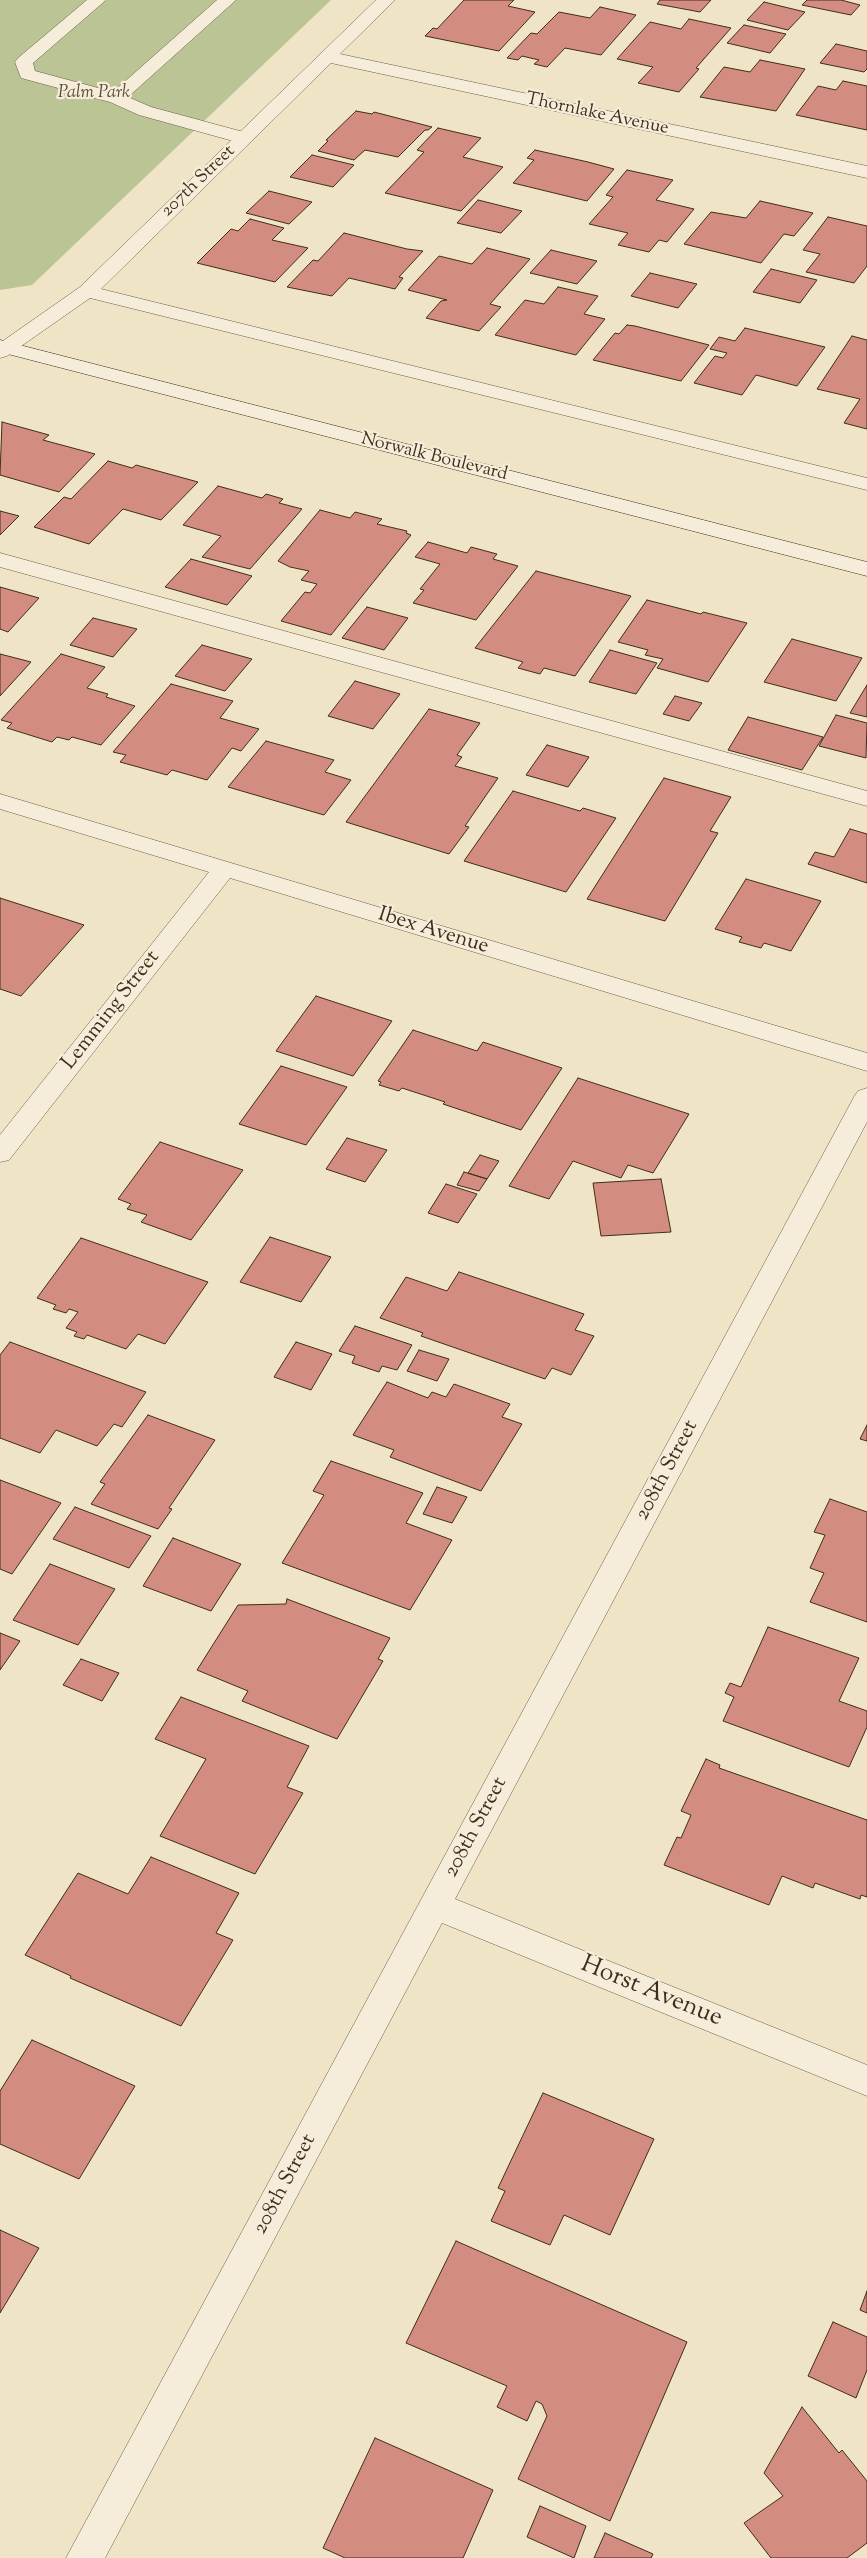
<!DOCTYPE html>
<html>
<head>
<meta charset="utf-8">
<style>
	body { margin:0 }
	canvas { display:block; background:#efe4c6 }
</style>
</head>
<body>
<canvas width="867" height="2558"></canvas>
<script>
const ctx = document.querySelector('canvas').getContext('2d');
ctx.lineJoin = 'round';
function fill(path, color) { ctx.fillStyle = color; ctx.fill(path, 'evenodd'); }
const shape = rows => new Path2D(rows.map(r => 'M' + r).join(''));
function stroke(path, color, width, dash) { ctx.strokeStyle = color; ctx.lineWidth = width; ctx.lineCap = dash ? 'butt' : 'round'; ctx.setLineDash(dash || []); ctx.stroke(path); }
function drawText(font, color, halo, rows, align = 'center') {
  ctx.font = font + ' "Sorts Mill Goudy",serif'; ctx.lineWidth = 4.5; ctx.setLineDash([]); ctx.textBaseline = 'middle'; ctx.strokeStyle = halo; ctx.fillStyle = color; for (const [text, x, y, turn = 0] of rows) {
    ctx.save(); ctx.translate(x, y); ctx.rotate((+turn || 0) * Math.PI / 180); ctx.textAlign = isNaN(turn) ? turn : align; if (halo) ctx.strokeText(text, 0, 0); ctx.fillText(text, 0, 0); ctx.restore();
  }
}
fill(shape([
	[0,0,331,0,32,285,0,290]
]), '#bac494');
const building = shape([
	[464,0,514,0,508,6,535,12,499,51,425,36,433,28,437,29,464,0],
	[660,0,711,0,700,12,657,4,660,0],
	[807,0,841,0,860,5,851,15,802,5,807,0],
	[764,2,805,12,788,30,747,20,764,2],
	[600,7,636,15,601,55,565,48,547,67,534,64,539,60,522,56,518,60,507,58,531,33,537,34,559,12,590,18,600,7],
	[689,19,731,28,696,68,699,69,679,92,638,83,653,67,617,59,650,22,681,29,689,19],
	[744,25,786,34,770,53,727,43,744,25],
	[836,44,867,51,867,69,864,72,820,63,836,44],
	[760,60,805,69,776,111,700,97,724,67,750,72,760,60],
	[843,81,867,86,867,130,796,115,818,86,836,90,843,81],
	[356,111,372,114,374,112,432,127,428,130,425,130,398,157,365,150,354,160,318,151,328,141,326,140,356,111],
	[438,128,481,138,463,157,503,167,461,211,385,193,424,152,417,150,438,128],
	[535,150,588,162,614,169,587,201,513,183,534,160,527,158,535,150],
	[312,155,354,165,333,187,290,177,312,155],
	[627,170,673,180,656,200,694,209,667,242,659,240,649,252,618,245,628,233,589,224,613,197,606,195,627,170],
	[269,191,312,202,289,224,246,213,269,191],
	[478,200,522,211,501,233,457,223,478,200],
	[760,201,813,213,794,236,784,234,761,263,684,244,711,212,746,218,760,201],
	[828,217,867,226,867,266,854,283,806,272,820,254,803,250,828,217],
	[250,219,284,228,272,240,308,248,275,282,197,263,231,229,238,231,250,219],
	[344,233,407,249,423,251,399,277,403,278,395,289,349,278,332,296,287,287,313,260,318,261,344,233],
	[487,248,530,259,490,304,501,307,479,331,426,318,441,301,447,300,408,290,439,256,472,264,487,248],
	[551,250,597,261,577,284,530,273,551,250],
	[771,269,817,280,800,303,753,292,771,269],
	[650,273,697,284,678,308,631,296,650,273],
	[558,287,598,296,584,314,605,319,576,355,495,335,525,300,544,304,558,287],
	[627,325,635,326,709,345,681,381,593,360,615,333,619,334,627,325],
	[745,328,825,347,797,386,756,375,742,395,694,383,715,356,723,358,727,353,710,349,719,337,735,341,745,328],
	[852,336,867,340,867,429,844,423,860,399,817,389,852,336],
	[2,422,49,435,43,440,95,454,59,492,0,475,2,422],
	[108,461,132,468,136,465,198,482,161,520,123,509,89,544,34,527,64,497,71,499,108,461],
	[218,486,262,498,266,494,283,499,279,503,302,509,250,569,202,557,221,536,183,525,218,486],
	[320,510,350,518,355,512,382,519,377,524,407,531,406,533,411,535,331,635,281,621,305,592,310,593,317,584,301,580,309,571,290,567,278,561,320,510],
	[0,511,19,516,0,535,0,511],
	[428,542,467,553,471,547,497,554,493,559,518,566,476,620,413,603,424,590,420,589,440,564,415,557,428,542],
	[191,559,252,576,227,605,165,587,191,559],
	[536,571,631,596,575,676,544,668,540,674,518,668,523,662,475,648,536,571],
	[0,587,39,598,8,632,0,629,0,587],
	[647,600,701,614,703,612,747,623,708,682,657,668,663,659,645,655,648,650,618,642,647,600],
	[367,607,408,618,384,650,342,638,367,607],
	[93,618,137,629,113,657,70,645,93,618],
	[792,639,862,658,836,701,764,682,792,639],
	[202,645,252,659,225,691,175,676,202,645],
	[610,650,657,663,636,694,589,682,610,650],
	[0,654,31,662,0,696,0,654],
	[61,654,105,667,87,688,108,694,106,697,135,706,101,745,72,737,69,740,57,737,52,742,7,728,12,723,1,720,61,654],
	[355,681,400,694,373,729,328,716,355,681],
	[171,684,233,701,220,718,259,729,241,751,232,748,207,780,172,770,167,775,120,762,126,755,113,752,171,684],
	[867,685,867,717,850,713,867,685],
	[675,696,702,703,689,721,663,714,675,696],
	[429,709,480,723,457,755,462,757,455,766,498,778,465,826,469,827,449,854,346,822,429,709],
	[836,715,867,723,866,758,819,746,836,715],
	[748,717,823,737,802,770,728,750,748,717],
	[266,741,334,760,325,772,351,780,324,815,228,787,266,741],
	[547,745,589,757,568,787,526,775,547,745],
	[664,778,731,797,710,831,718,833,665,921,587,899,664,778],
	[513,791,580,811,583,808,616,818,566,892,464,861,513,791],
	[850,829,867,834,867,883,808,864,815,852,834,857,850,829],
	[746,879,821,901,791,951,764,943,761,948,739,942,742,937,715,929,746,879],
	[0,898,84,925,21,996,0,989,0,898],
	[316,996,392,1021,353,1076,276,1051,316,996],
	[413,1030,477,1051,483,1042,562,1068,521,1130,443,1104,445,1102,402,1088,399,1091,379,1085,381,1082,378,1081,413,1030],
	[281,1066,347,1087,306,1145,239,1124,281,1066],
	[578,1078,689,1114,653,1173,628,1165,621,1178,573,1161,549,1199,509,1186,578,1078],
	[347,1138,387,1150,365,1182,326,1169,347,1138],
	[160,1142,243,1170,191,1240,141,1222,147,1215,127,1209,131,1204,118,1199,160,1142],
	[480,1155,499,1161,487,1179,468,1173,480,1155],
	[464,1172,487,1179,479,1191,457,1185,464,1172],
	[661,1179,671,1232,601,1236,593,1183,661,1179],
	[446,1184,477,1194,458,1223,428,1213,446,1184],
	[270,1237,331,1257,301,1302,240,1282,270,1237],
	[81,1238,208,1282,165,1344,138,1334,126,1349,87,1335,84,1339,74,1336,77,1332,66,1328,78,1312,69,1309,66,1313,53,1309,56,1305,37,1298,81,1238],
	[459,1272,584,1314,575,1330,594,1336,571,1375,552,1368,545,1379,421,1336,423,1333,380,1318,406,1277,447,1291,459,1272],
	[355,1326,412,1345,397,1370,382,1366,379,1372,352,1363,355,1356,339,1351,355,1326],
	[10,1342,146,1392,122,1427,114,1424,97,1446,56,1430,40,1453,0,1438,0,1355,10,1342],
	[296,1342,332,1354,311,1390,274,1377,296,1342],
	[419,1350,449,1359,437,1381,407,1371,419,1350],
	[387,1382,428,1398,432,1392,446,1397,454,1384,510,1404,502,1417,522,1424,481,1491,390,1457,394,1450,353,1435,387,1382],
	[148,1415,215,1440,169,1508,172,1509,158,1529,91,1504,105,1484,100,1482,148,1415],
	[867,1425,867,1441,860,1439,867,1425],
	[331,1461,423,1493,406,1523,452,1540,410,1610,282,1563,324,1495,313,1491,331,1461],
	[0,1480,61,1503,12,1574,0,1569,0,1480],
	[437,1487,467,1497,452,1523,423,1514,437,1487],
	[830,1499,867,1512,867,1622,810,1602,824,1573,810,1568,825,1535,814,1532,830,1499],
	[75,1507,151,1536,129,1568,53,1539,75,1507],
	[173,1538,241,1564,211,1611,143,1586,173,1538],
	[50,1564,115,1589,78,1645,13,1620,50,1564],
	[287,1599,390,1638,378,1659,383,1661,337,1739,242,1701,248,1691,197,1670,238,1605,286,1604,287,1599],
	[768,1627,859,1658,839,1701,867,1711,867,1727,849,1767,723,1721,734,1697,725,1693,730,1683,741,1687,768,1627],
	[0,1633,20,1641,0,1670,0,1633],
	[81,1659,119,1673,102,1701,63,1685,81,1659],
	[181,1697,309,1746,287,1787,303,1793,255,1874,160,1836,206,1759,155,1739,181,1697],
	[706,1759,720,1765,719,1768,867,1820,867,1897,861,1895,860,1899,815,1883,813,1888,782,1876,769,1905,664,1865,677,1837,681,1838,691,1815,681,1811,706,1759],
	[151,1857,239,1893,216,1933,233,1940,181,2026,70,1978,71,1976,25,1955,78,1873,128,1894,151,1857],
	[32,2040,135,2086,79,2179,0,2144,0,2091,32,2040],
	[543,2093,654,2139,610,2235,564,2215,550,2245,491,2221,505,2191,498,2188,543,2093],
	[0,2230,39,2248,0,2313,0,2230],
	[456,2241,687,2342,610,2521,518,2479,547,2416,542,2404,536,2401,527,2421,497,2407,507,2386,406,2343,456,2241],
	[867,2291,867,2313,860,2310,867,2291],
	[833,2322,867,2337,867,2370,856,2398,808,2376,833,2322],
	[802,2407,839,2453,842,2450,867,2481,867,2543,847,2558,771,2558,744,2523,783,2496,764,2473,802,2407],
	[375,2438,493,2490,463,2558,345,2558,323,2548,375,2438],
	[540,2506,586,2526,574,2558,527,2537,540,2506],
	[605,2533,653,2554,651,2558,594,2558,605,2533]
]);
fill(building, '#d28c80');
stroke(building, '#412d1c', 1);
const service = shape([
	[87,0,106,0,33,63,35,71,113,92,217,0,236,0,128,97,151,107,251,134,253,138,251,142,244,144,139,115,110,102,21,78,15,62,18,58,87,0],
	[0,553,867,791,867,806,0,567,0,553]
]);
const minor = shape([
	[376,0,395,0,340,54,867,166,867,178,331,63,101,289,867,478,867,490,90,298,7,356,0,358,0,343,80,287,376,0],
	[0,794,867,1053,867,1071,230,878,9,1160,0,1162,0,1135,209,872,0,809,0,794],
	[867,1088,867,1122,455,1899,867,2065,867,2096,442,1923,105,2558,66,2558,854,1097,858,1091,867,1088]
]);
const secondary = shape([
	[0,340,867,562,867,576,0,352,0,340]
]);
stroke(service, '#6c5b46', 1);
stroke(minor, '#6c5b46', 1);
stroke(secondary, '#412d1c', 1);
fill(service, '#f5edda');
fill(minor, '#f5edda');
fill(secondary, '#f5edda');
drawText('italic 18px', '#594b34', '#f5edda', [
	["Palm Park",94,94]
]);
drawText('18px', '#412d1c', '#f5edda', [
	["Thornlake Avenue",597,115,12],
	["207th Street",199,182,-44],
	["Norwalk Boulevard",434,458,14]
]);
drawText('21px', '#412d1c', '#f5edda', [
	["Ibex Avenue",433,932,17],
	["Lemming Street",112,1011,-52],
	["208th Street",668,1471,-62],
	["208th Street",477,1828,-62],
	["208th Street",286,2185,-62]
]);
drawText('25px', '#412d1c', '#f5edda', [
	["Horst Avenue",651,1993,22]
]);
</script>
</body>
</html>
